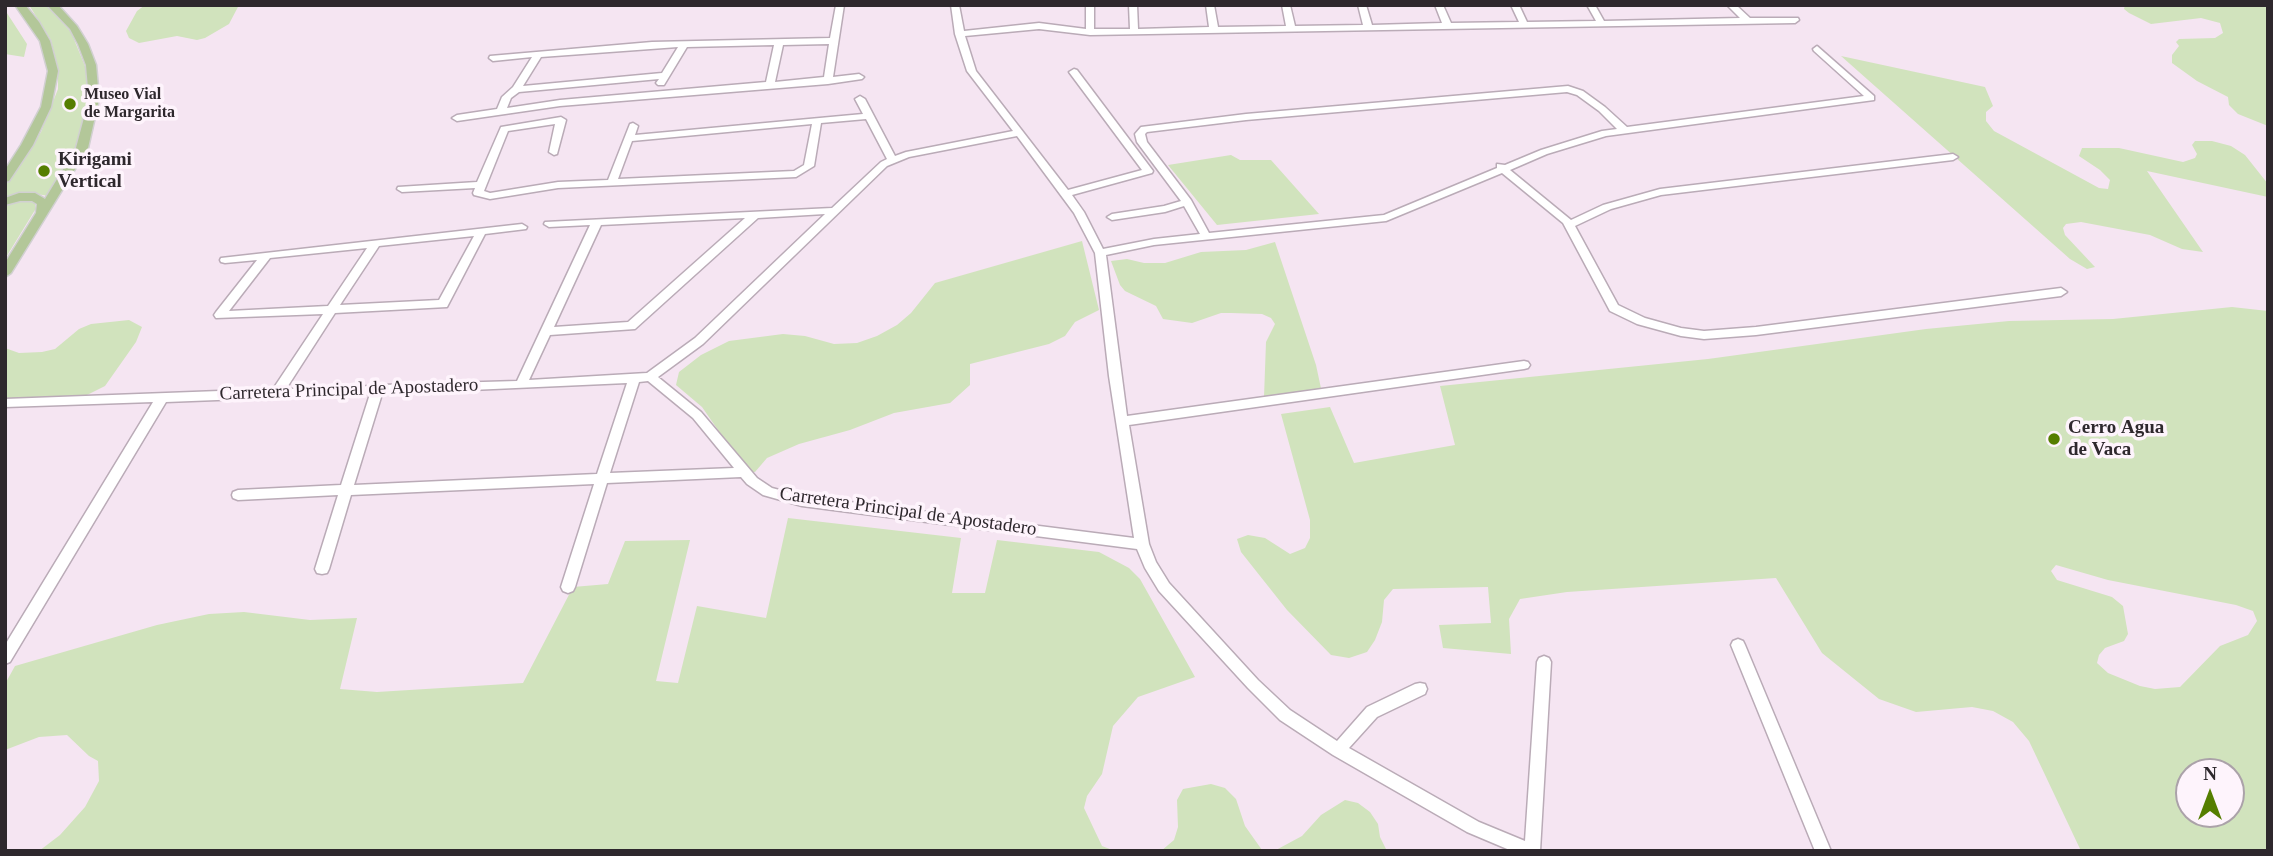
<!DOCTYPE html>
<html>
<head>
<meta charset="utf-8">
<style>
	body { margin:0 }
	#map { position:relative; width:2273px; height:856px; overflow:hidden; background:#f5e5f2; font-family:Georgia,serif }
	canvas { display:block }
	.frame { position:absolute; inset:0; border:7px solid #2e282d; pointer-events:none }
	.north { position:absolute; left:2175px; top:758px; width:70px; height:70px; box-sizing:border-box; background:#fef4fc; border:2px solid #aba2a9; border-radius:50%; rotate:0deg; font-size:19px; font-weight:700; line-height:28px; text-align:center; color:#2e282d }
	.north::after { content:''; display:block; margin:auto; width:24px; height:32px; background:#557e00; clip-path:polygon(50% 0,100% 100%,50% 72%,0 100%) }
</style>
</head>
<body>
<div id="map">
<canvas width="2273" height="856"></canvas>
<div class="frame"></div>
<div class="north">N</div>
</div>
<script>
const ctx = document.querySelector('canvas').getContext('2d');
ctx.lineJoin = 'round';
function fill(path, color) { ctx.fillStyle = color; ctx.fill(path, 'evenodd'); }
const shape = rows => new Path2D(rows.map(r => 'M' + r).join(''));
function stroke(path, color, width, dash) { ctx.strokeStyle = color; ctx.lineWidth = width; ctx.lineCap = dash ? 'butt' : 'round'; ctx.setLineDash(dash || []); ctx.stroke(path); }
function drawText(font, color, halo, rows, align = 'center') {
  ctx.font = font + ' Georgia,serif'; ctx.lineWidth = 7; ctx.setLineDash([]); ctx.textBaseline = 'middle'; ctx.strokeStyle = halo; ctx.fillStyle = color; for (const [text, x, y, turn = 0] of rows) {
    ctx.save(); ctx.translate(x, y); ctx.rotate((+turn || 0) * Math.PI / 180); ctx.textAlign = isNaN(turn) ? turn : align; if (halo) ctx.strokeText(text, 0, 0); ctx.fillText(text, 0, 0); ctx.restore();
  }
}
fill(shape([
	[29,5,46,5,71,32,87,71,86,107,77,146,49,196,30,193,5,199,5,186,41,132,58,89,58,68,51,40],
	[145,5,239,5,229,24,205,38,197,40,177,36,139,43,129,38,126,31,137,11],
	[2125,5,2268,5,2268,126,2238,114,2229,105,2228,97,2197,81,2172,63,2172,55,2179,46,2176,42,2179,39,2215,38,2223,33,2220,23,2201,18,2151,24,2129,13,2124,9],
	[5,10,27,44,24,57,5,54],
	[1841,56,1985,87,1993,106,1986,112,1986,121,1994,131,2099,188,2108,189,2110,180,2100,170,2079,156,2082,148,2119,148,2183,162,2195,158,2197,154,2192,145,2195,141,2212,141,2231,146,2245,155,2268,184,2268,197,2147,171,2203,252,2182,249,2150,235,2081,222,2066,224,2063,228,2065,235,2095,267,2087,269,2070,259],
	[1231,155,1240,160,1271,160,1319,214,1217,225,1168,165],
	[24,200,35,201,35,210,5,259,5,205],
	[1082,241,1099,310,1075,322,1065,336,1049,344,970,364,970,385,950,403,894,413,850,430,799,444,767,458,755,472,747,472,702,407,676,385,679,372,701,355,729,341,783,334,805,336,834,344,857,343,877,336,897,325,911,313,935,283],
	[1275,242,1316,365,1322,393,1264,397,1266,342,1275,324,1271,318,1262,314,1231,313,1221,313,1192,323,1163,319,1156,306,1125,291,1120,285,1111,261,1127,259,1144,263,1165,263,1201,252,1246,250],
	[2232,307,2268,311,2268,851,2081,851,2029,741,2013,722,1993,711,1972,707,1916,712,1879,699,1822,653,1776,578,1567,592,1520,599,1509,619,1511,654,1443,648,1439,625,1491,623,1488,587,1393,589,1384,600,1382,622,1375,640,1367,652,1349,658,1331,655,1287,610,1241,552,1237,539,1248,535,1265,538,1290,554,1305,548,1310,538,1310,520,1281,414,1330,407,1354,463,1455,445,1440,386,1708,359,1926,329,2009,321,2113,319],
	[2056,565,2108,580,2236,605,2253,611,2257,621,2248,635,2220,646,2180,687,2155,689,2140,686,2108,673,2097,663,2099,655,2105,648,2124,641,2128,634,2123,606,2112,597,2057,580,2051,571],
	[2189,772,2231,772,2231,814,2189,814],
	[129,320,142,327,136,342,105,386,83,397,5,399,5,348,19,353,42,352,55,349,79,329,91,324],
	[788,518,961,538,952,593,985,593,997,540,1099,552,1129,568,1140,579,1195,677,1138,697,1113,726,1102,774,1087,796,1084,808,1102,846,1115,851,39,851,60,835,85,807,99,781,98,761,89,756,67,735,39,737,5,750,5,684,15,666,157,625,209,614,244,612,310,620,357,618,340,689,377,692,523,683,573,587,608,584,625,541,690,540,656,681,678,683,697,606,766,618],
	[1211,784,1225,788,1236,799,1245,826,1262,850,1276,850,1302,836,1321,815,1345,800,1358,803,1370,812,1378,824,1380,837,1387,851,1161,851,1174,840,1178,827,1177,800,1183,789]
]), '#d1e3bd');
const minor = shape([
	[836,5,844,5,833,77,859,74,864,77,862,79,828,84,560,106,457,121,452,118,457,115,497,109,502,97,513,87,532,57,493,61,489,58,490,56,652,42,830,38,836,5],
	[829,44,824,77,775,82,783,45,829,44],
	[774,45,766,82,560,100,507,108,511,98,519,92,659,79,656,83,658,85,664,85,687,47,774,45],
	[678,47,662,73,523,86,541,57,678,47],
	[951,5,959,5,964,31,1039,23,1086,29,1086,5,1094,5,1094,29,1130,29,1129,5,1137,5,1138,29,1209,27,1206,5,1214,5,1218,27,1286,26,1282,5,1290,5,1295,26,1363,25,1358,5,1366,5,1372,25,1442,23,1435,5,1443,5,1451,23,1519,22,1511,5,1519,5,1527,22,1596,21,1587,5,1595,5,1604,21,1740,18,1727,5,1736,5,1750,18,1798,18,1799,20,1795,23,1090,35,1039,29,965,36,976,71,1068,190,1142,170,1069,72,1074,69,1077,70,1153,171,1152,173,1072,195,1084,212,1103,249,1154,239,1200,234,1184,206,1165,212,1112,220,1107,217,1112,214,1164,206,1181,201,1137,142,1135,134,1141,127,1246,114,1568,86,1583,91,1605,107,1627,127,1864,96,1814,51,1813,49,1817,46,1874,96,1874,100,1606,136,1547,154,1510,170,1571,220,1603,205,1660,189,1953,154,1958,157,1953,160,1661,195,1611,209,1575,226,1618,305,1645,318,1681,328,1704,331,1756,327,2061,288,2067,292,2061,296,1756,335,1704,339,1681,336,1637,324,1610,311,1563,223,1502,173,1386,221,1154,245,1106,255,1127,416,1524,361,1528,362,1530,365,1528,368,1524,369,1129,425,1149,544,1156,562,1169,583,1258,680,1290,710,1337,741,1367,707,1415,684,1420,683,1425,684,1427,689,1425,694,1377,717,1349,748,1479,822,1525,841,1537,662,1539,658,1544,656,1549,658,1551,662,1540,851,1512,851,1467,832,1333,755,1280,720,1248,688,1159,591,1145,568,1137,549,802,506,763,495,747,484,741,477,607,483,575,587,573,591,568,593,563,591,561,587,594,484,351,495,329,569,327,573,322,574,317,573,315,569,338,495,238,500,233,498,232,495,233,492,238,490,341,485,370,394,166,402,10,662,5,664,5,645,153,402,5,407,5,399,273,389,323,314,216,318,214,315,216,312,257,260,225,263,221,262,220,260,221,258,522,224,527,227,526,229,485,234,447,307,335,313,286,389,373,386,378,384,382,385,517,381,590,225,549,227,544,224,545,222,832,208,881,162,887,159,866,119,821,123,814,166,796,177,558,188,490,199,474,195,473,193,475,188,402,192,397,189,398,187,477,182,501,127,561,117,566,120,557,154,554,155,549,152,555,124,508,131,484,191,490,193,558,182,608,180,630,124,633,123,638,126,635,135,863,114,855,99,860,96,865,99,895,156,906,152,1013,131,967,71,955,34,951,5],
	[1567,92,1577,95,1599,111,1617,129,1602,131,1541,150,1505,165,1497,164,1497,168,1384,215,1209,233,1191,200,1147,142,1145,134,1147,132,1246,120,1567,92],
	[812,124,804,165,794,171,618,179,632,141,812,124],
	[1017,136,1074,213,1095,253,1109,376,1134,538,802,496,772,488,757,478,701,412,658,377,703,344,887,166,909,157,1017,136],
	[825,214,695,338,647,373,529,380,550,335,635,329,758,218,825,214],
	[745,218,628,322,554,327,601,225,745,218],
	[474,236,439,300,340,305,379,246,474,236],
	[367,248,328,306,229,311,270,258,367,248],
	[648,381,693,418,734,468,610,473,639,382,648,381],
	[627,383,597,474,354,485,382,394,627,383],
	[1738,639,1743,641,1745,645,1831,851,1815,851,1731,645,1733,641,1738,639]
]);
const major = shape([
	[15,5,25,5,39,22,50,41,58,71,51,107,33,145,9,181,5,182,5,170,21,145,41,107,48,71,40,41,15,5],
	[47,5,58,5,77,26,88,44,96,65,99,99,88,148,11,273,5,277,5,263,36,213,37,204,32,201,20,201,5,205,5,198,19,193,35,193,45,199,76,148,89,99,86,65,78,44,70,29,47,5]
]);
stroke(minor, '#baabb7', 3);
stroke(major, '#d1d0d1', 3);
fill(minor, '#fff');
fill(major, '#b3c799');
for (const [x, y, r, color] of [
	[70,104,7,"#557e00"],
	[44,171,7,"#557e00"],
	[2054,439,7,"#557e00"]
]) { const dot = new Path2D(); dot.arc(x, y, r, 0, 2 * Math.PI); ctx.fillStyle = color; ctx.fill(dot); stroke(dot, '#fef4fc', 2.5); }
drawText('bold 16px', '#2e282d', '#fef4fc', [
	["Museo Vial",84,95],
	["de Margarita",84,113]
], 'left');
drawText('bold 19px', '#2e282d', '#fef4fc', [
	["Kirigami",58,160],
	["Vertical",58,182],
	["Cerro Agua",2068,428],
	["de Vaca",2068,450]
], 'left');
drawText('19px', '#2e282d', '#fef4fc', [
	["Carretera Principal de Apostadero",349,390,-2],
	["Carretera Principal de Apostadero",908,512,8]
]);
</script>
</body>
</html>
